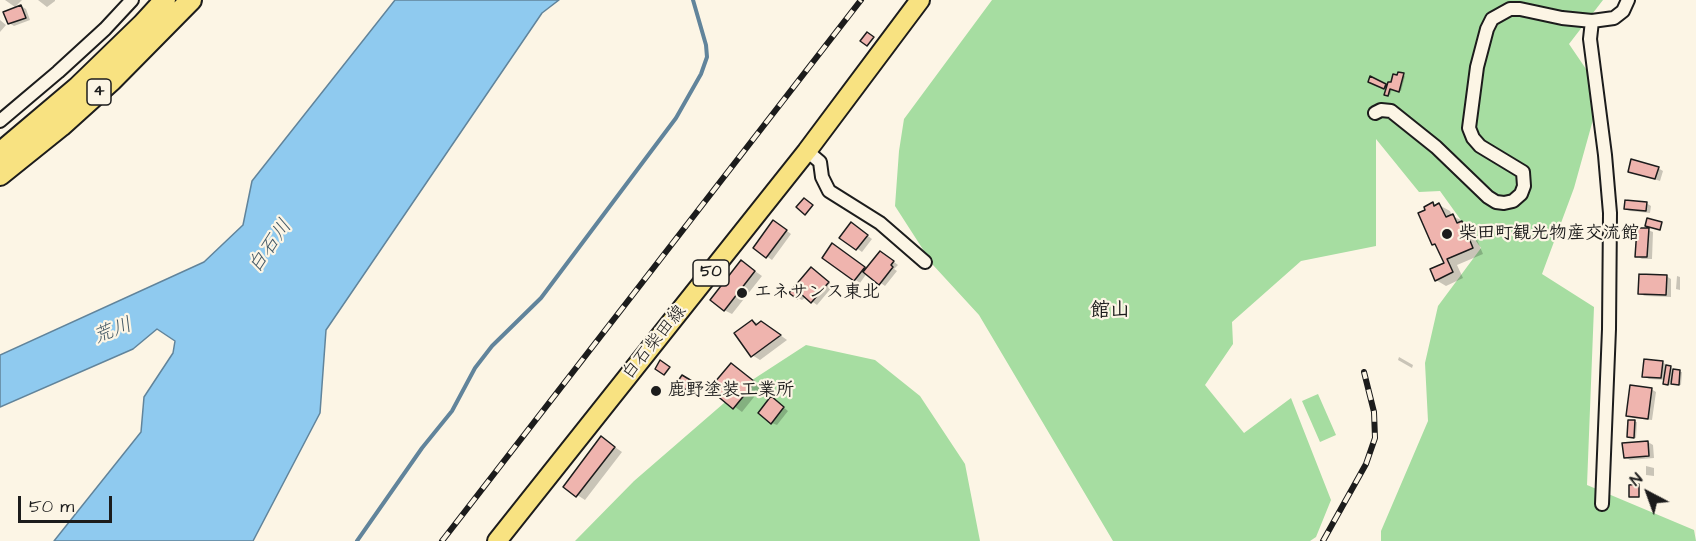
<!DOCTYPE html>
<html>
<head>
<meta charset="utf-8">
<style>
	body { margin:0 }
	#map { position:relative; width:1696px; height:541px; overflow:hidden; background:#fcf5e5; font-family:"Architects Daughter",sans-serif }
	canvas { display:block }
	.north { position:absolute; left:1618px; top:463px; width:60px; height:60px; -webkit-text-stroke:4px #fcf5e5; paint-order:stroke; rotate:319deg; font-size:16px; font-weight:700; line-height:24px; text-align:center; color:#1c1c1c }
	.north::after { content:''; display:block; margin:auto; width:21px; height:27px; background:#1c1c1c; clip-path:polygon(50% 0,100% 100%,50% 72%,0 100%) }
	.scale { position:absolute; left:18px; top:496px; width:94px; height:27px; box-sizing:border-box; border:3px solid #1c1c1c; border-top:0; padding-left:8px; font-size:18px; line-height:21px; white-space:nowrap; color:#1c1c1c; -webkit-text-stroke:4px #fcf5e5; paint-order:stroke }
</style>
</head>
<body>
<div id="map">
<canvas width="1696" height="541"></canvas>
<div class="north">N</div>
<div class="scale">50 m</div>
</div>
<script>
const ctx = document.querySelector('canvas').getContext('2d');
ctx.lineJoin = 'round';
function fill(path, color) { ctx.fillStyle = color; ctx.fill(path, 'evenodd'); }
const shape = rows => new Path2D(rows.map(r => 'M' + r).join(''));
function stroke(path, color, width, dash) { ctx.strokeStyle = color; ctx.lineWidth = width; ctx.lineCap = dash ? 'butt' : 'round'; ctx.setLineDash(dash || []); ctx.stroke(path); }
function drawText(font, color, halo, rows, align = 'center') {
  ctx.font = font + ' "Architects Daughter","Klee One",sans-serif'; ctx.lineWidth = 4.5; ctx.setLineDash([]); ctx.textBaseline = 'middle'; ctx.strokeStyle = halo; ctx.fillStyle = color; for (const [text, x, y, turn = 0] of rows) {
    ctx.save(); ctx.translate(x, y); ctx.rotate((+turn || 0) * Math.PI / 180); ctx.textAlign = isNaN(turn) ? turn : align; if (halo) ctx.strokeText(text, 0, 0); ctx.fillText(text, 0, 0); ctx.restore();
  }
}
fill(shape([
	[992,0,1603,0,1569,44,1601,91,1574,188,1542,274,1594,307,1587,485,1694,530,1696,541,1381,541,1381,531,1428,421,1425,363,1438,306,1481,248,1440,191,1419,192,1376,139,1376,246,1301,261,1232,322,1233,344,1205,385,1244,433,1291,398,1331,500,1316,537,1310,541,1113,541,979,315,933,265,895,206,899,151,904,119],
	[806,345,875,360,920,396,965,464,980,541,575,541,634,481,746,384],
	[1318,394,1336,435,1320,442,1302,401]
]), '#a6dda1');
const water = shape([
	[395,0,559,0,542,13,326,330,320,413,253,541,54,541,141,432,144,397,173,353,175,341,157,329,133,349,0,407,0,355,204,262,243,225,252,181,395,0]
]);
fill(water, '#8fcaef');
stroke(water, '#61849b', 1.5);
fill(shape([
	[5,0,22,0,15,7],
	[38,0,55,0,55,1,47,7],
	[21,6,26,9,30,20,14,26,9,23],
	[0,20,6,25,0,32],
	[1403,75,1405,76,1401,91,1392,89,1390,95,1386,94,1387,89,1370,81,1371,78,1388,86],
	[1658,168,1663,171,1660,181,1630,171],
	[1646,203,1651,206,1650,213,1630,211,1625,209],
	[1433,204,1437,206,1439,205,1450,211,1452,216,1463,221,1472,228,1483,254,1457,265,1463,278,1446,286,1436,280,1446,263,1438,247,1433,244,1427,211],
	[779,225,791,234,772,260,755,248],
	[856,227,872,239,862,252,841,237],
	[1648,230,1653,232,1652,259,1642,259,1637,256],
	[838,248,867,270,885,255,898,265,894,269,897,271,885,286,867,273,860,283,824,257],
	[742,262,762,276,732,314,724,310],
	[816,272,833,286,817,305,806,297,802,300,798,298],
	[1666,276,1671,279,1671,297,1645,296,1640,294],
	[1677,276,1680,277,1680,290,1676,289],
	[752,321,769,327,787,340,760,360,752,355],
	[1399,357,1413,365,1412,368,1398,360],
	[1662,362,1672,368,1672,371,1682,372,1681,385,1670,382,1670,385,1667,385,1665,384,1665,380,1649,379,1644,376],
	[732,365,762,387,742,412,711,389],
	[682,377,701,388,697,394,678,384],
	[1651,389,1656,392,1652,420,1633,418,1628,415],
	[776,401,788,411,777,425,772,423],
	[1630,421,1637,422,1636,438,1629,437],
	[1648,442,1653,445,1654,458,1630,460,1625,457],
	[609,443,622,452,585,500,565,487],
	[1646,466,1654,468,1654,476,1646,475]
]), '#0003');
stroke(shape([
	[357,541,422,448,452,411,475,368,492,346,541,298,676,118,701,74,707,57,706,45,693,0]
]), '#61849b', 4);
const building = shape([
	[21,5,26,18,8,24,3,12,21,5],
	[867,32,874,37,867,46,860,41,867,32],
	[1398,72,1404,73,1399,92,1390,89,1388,96,1384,95,1388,82,1391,82,1393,74,1397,75,1398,72],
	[1370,76,1386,84,1384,89,1368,82,1370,76],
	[1631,159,1659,167,1655,179,1628,172,1631,159],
	[804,198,813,205,805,215,796,207,804,198],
	[1625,200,1647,202,1646,211,1624,209,1625,200],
	[1433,202,1434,206,1439,203,1446,217,1453,214,1457,223,1462,221,1473,248,1447,259,1453,272,1435,281,1430,269,1444,263,1435,244,1432,245,1418,213,1425,210,1424,207,1433,202],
	[1647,218,1662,222,1660,230,1645,226,1647,218],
	[773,220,787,230,766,258,753,248,773,220],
	[851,222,868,235,856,250,839,238,851,222],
	[1637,228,1649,228,1647,257,1635,257,1637,228],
	[832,243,865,267,854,281,822,258,832,243],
	[880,251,894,261,891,265,893,267,879,285,863,272,880,251],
	[741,260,755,271,724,311,710,300,741,260],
	[811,267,829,282,811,303,801,294,797,299,789,293,811,267],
	[1639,274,1667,275,1666,295,1638,294,1639,274],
	[752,320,756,325,761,321,781,335,751,357,734,333,752,320],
	[1644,359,1663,361,1661,378,1642,377,1644,359],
	[660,360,670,367,664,375,655,369,660,360],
	[731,363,755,382,733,409,709,389,731,363],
	[1666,365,1671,366,1668,385,1663,384,1666,365],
	[1673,369,1680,370,1679,385,1671,384,1673,369],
	[682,375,697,384,692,393,676,384,682,375],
	[1630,385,1652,388,1648,419,1626,416,1630,385],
	[771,396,784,407,771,424,758,413,771,396],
	[1628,420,1635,420,1634,438,1627,437,1628,420],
	[601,436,615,447,576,497,563,487,601,436],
	[1648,441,1649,456,1624,458,1622,443,1648,441],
	[1639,484,1639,497,1629,497,1629,485,1639,484]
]);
fill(building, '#efb4ae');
stroke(building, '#1c1c1c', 1.5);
const minor = shape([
	[1592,21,1590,39,1605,155,1610,213,1609,329,1602,504],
	[1375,113,1381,110,1391,111,1436,147,1488,197,1496,202,1504,203,1513,201,1521,194,1524,186,1523,172,1480,146,1473,138,1469,128,1477,67,1487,29,1492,19,1510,9,1520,9,1562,18,1592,21,1614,18,1623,11,1628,0],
	[0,121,58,72,105,29,132,0],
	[807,151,820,162,822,177,829,191,880,223,925,262]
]);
const primary = shape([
	[497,541,807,151,920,0]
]);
const trunk = shape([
	[0,153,77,88,143,24,165,0],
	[0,175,61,126,112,80,191,0]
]);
stroke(minor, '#1c1c1c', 16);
stroke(primary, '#1c1c1c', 22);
stroke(trunk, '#1c1c1c', 24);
stroke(minor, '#fcf5e5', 12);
stroke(primary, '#f8e281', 18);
stroke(trunk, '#f8e281', 20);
const rail = shape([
	[442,541,861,0],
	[1323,541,1366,464,1375,438,1374,412,1364,372]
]);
stroke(rail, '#1c1c1c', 6);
stroke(rail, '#fcf5e5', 4, [11]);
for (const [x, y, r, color] of [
	[1447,234,6,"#1c1c1c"],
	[742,293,6,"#1c1c1c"],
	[656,391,6,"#1c1c1c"]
]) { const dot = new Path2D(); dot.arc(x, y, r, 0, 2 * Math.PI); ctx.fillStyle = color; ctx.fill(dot); stroke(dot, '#fcf5e5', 2); }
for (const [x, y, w] of [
	[99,92,24],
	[711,273,36]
]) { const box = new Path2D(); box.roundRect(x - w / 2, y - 13, w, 26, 4.5); ctx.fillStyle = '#fcf5e5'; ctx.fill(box); stroke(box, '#1c1c1c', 1.5); }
drawText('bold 16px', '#1c1c1c', null, [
	["4",99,92],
	["50",711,273]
]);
drawText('bold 18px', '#1c1c1c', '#fcf5e5', [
	["柴田町観光物産交流館",1459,234],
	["エネサンス東北",754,293],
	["鹿野塗装工業所",668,391]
], 'left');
drawText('18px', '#1c1c1c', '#fcf5e5', [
	["白石柴田線",655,343,-51]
]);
drawText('italic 20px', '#445966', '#fcf5e5', [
	["白石川",271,247,-55],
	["荒川",113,332,-21]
]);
drawText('bold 20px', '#1c1c1c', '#fcf5e5', [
	["館山",1110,312]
]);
</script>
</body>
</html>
